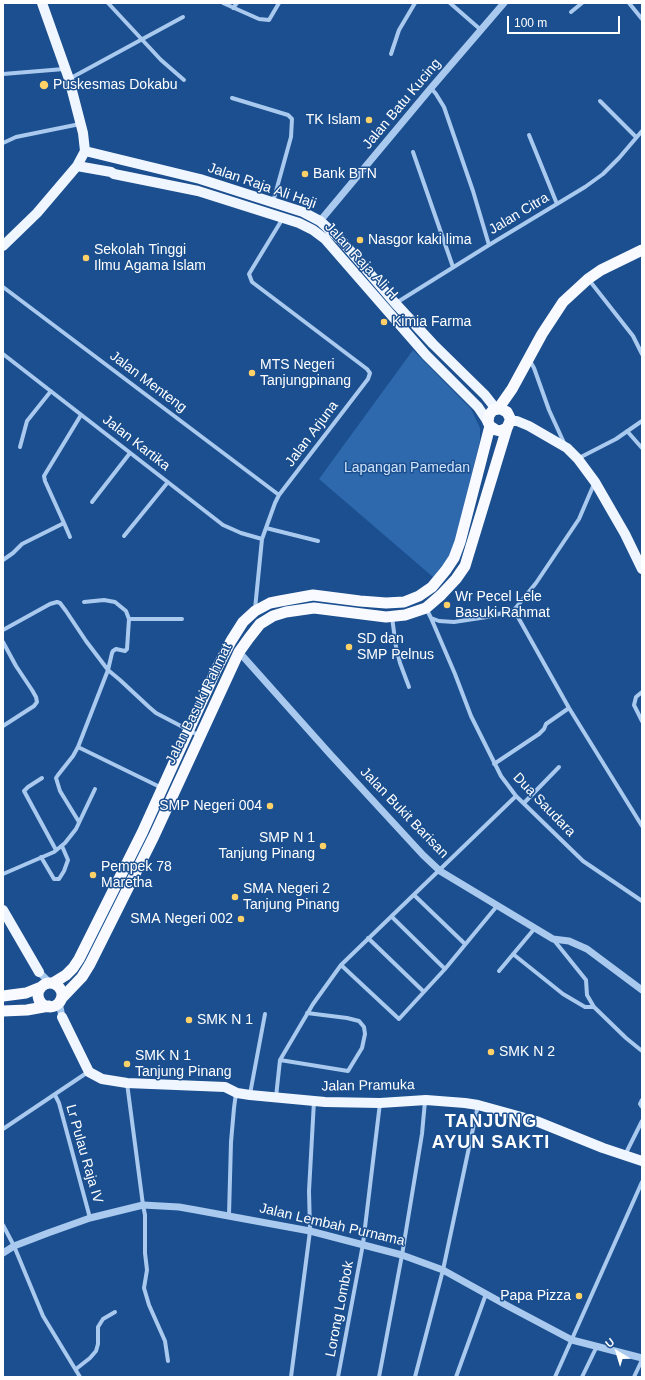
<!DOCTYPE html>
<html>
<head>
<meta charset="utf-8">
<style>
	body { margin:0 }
	#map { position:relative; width:645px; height:1380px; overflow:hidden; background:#1b4f8f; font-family:Helvetica,sans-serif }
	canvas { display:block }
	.frame { position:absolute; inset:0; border:4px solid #fff; pointer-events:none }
	.north { position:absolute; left:597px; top:1332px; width:40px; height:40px; -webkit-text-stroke:3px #1b4f8f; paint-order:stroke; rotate:322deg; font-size:11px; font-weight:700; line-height:16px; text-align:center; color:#fff }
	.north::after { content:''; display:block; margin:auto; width:14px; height:18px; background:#fff; clip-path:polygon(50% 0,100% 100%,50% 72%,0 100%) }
	.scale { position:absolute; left:507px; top:16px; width:113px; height:18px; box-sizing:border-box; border:2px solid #fff; border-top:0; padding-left:5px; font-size:12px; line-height:14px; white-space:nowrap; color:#fff; -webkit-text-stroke:3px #1b4f8f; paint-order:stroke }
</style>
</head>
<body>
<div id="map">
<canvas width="645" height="1380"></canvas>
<div class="frame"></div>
<div class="north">U</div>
<div class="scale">100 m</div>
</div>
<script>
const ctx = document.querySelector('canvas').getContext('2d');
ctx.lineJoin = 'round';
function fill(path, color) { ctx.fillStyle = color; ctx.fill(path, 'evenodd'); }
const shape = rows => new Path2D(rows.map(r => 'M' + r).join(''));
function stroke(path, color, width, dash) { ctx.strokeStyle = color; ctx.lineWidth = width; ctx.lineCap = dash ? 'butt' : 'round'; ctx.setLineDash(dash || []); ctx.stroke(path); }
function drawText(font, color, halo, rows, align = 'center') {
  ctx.font = font + ' Helvetica,sans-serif'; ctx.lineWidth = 3; ctx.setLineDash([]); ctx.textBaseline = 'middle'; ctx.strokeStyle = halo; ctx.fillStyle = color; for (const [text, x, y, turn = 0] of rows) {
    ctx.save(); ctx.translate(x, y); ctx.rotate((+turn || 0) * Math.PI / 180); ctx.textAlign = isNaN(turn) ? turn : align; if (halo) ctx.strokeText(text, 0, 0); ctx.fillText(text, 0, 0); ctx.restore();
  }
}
fill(shape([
	[413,350,471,409,480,428,480,441,452,553,433,577,319,479]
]), '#2e69ad');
stroke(shape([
	[108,3,161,60,184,80],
	[223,3,259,19,269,20,279,3],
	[450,3,481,30],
	[629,3,642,19],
	[233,8,237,3],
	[571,12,582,3],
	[391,54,399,30,415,3],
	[3,74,64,69],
	[69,79,183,17],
	[431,88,436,94,444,107,473,191,489,245],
	[232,98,288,115,292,119,291,137,273,202],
	[600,101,636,137],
	[529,135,557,204],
	[3,143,16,137,80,124],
	[413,152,453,267],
	[589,280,633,336,642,354],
	[3,287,279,495],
	[396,303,489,245,585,187,603,174,619,158,642,131],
	[3,354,223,525,241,533,262,539],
	[530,361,534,368,549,410,565,445],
	[627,431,642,448],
	[20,447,27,421,51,391],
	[579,458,616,439,642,421],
	[92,502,130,453],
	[64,523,70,537],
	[266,528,318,541],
	[124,536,168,482],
	[3,560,13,553,22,544,64,523,45,481,44,476,81,415],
	[426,608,431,618,455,674,471,716,501,776,516,796,583,861,642,901],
	[255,609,262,539,275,503,279,495,368,379,370,373,367,369,252,282,249,274,283,218],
	[514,610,569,708,642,826],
	[392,617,396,647,400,663,409,687],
	[431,618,439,621,454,622,487,617,514,610,536,583,579,519,594,484],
	[129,619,182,619],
	[3,630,50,604,57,602,60,603,66,611,86,641,108,670,120,680,149,707,156,713,200,736],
	[3,642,16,666,32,690,36,697,37,702,34,706,3,726],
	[642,692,636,697,634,705,642,721],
	[78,747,162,788],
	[494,764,539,734,544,729,546,724,569,708],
	[42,778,28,787,24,791,56,850],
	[524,803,559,767],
	[79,822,60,791,56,778,58,775,73,756,78,747,108,670,112,653,113,651,116,649,125,651,127,649,129,619,126,611,115,602,104,600,84,602],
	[41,857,54,879,59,879,64,871,68,860,62,846],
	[3,874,54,852,65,843,76,829,95,789],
	[414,895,465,944],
	[392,917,445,969],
	[368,938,423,991],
	[553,939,586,980,587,995,594,1007,626,1038,642,1051],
	[513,954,563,994,585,1007,594,1007],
	[341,965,399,1019,445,969,497,906],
	[499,971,535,928],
	[280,1060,348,1071,362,1048,365,1034,364,1027,359,1021,347,1018,307,1013],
	[127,1083,143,1205,145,1215,145,1253,147,1270,144,1288,149,1305,165,1341,168,1361],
	[250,1094,265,1014],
	[55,1095,59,1103,90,1218],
	[276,1097,280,1060,313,1004,341,965,516,796],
	[642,1100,640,1104,642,1107],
	[3,1129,88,1072],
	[625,1155,642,1121],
	[229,1215,231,1142,234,1108,236,1093],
	[3,1225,14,1246,43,1316,80,1377],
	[76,1369,90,1358,96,1351,98,1344,98,1327,103,1319,115,1312],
	[291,1377,310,1231,309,1191,314,1101],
	[338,1377,363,1244,380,1103],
	[379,1377,402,1255,422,1134,425,1101],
	[415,1377,443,1270,478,1105],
	[456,1377,486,1294],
	[555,1377,642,1182],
	[582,1377,597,1346],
	[634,1377,642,1360]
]), '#a9c9ee', 4);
stroke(shape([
	[320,221,431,88,504,3],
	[239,652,330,754,423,855,440,871,553,939,569,941,587,949,642,990],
	[39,972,50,983],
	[59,1002,62,1017],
	[3,1253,14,1246,48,1233,90,1218,143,1205,179,1207,196,1210,310,1231,402,1255,443,1270,506,1305,572,1340,642,1358]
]), '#a9c9ee', 7);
stroke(shape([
	[85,151,200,179,303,212,320,221,342,241,395,303,433,344,485,395,496,409],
	[77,166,111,172,114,174,198,191,299,223,313,230,325,239,426,355,478,407,488,422],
	[3,246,37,213,77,166,85,151,83,133,69,79,42,3],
	[510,421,517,421,529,426,567,448,578,459,595,482,625,534,642,569],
	[3,910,39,972],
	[62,1017,89,1072,102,1079,127,1083,225,1087,237,1093,250,1095,325,1102,380,1103,426,1100,465,1103,478,1105,536,1121,603,1148,642,1161]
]), '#f0f6ff', 10);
stroke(shape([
	[498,409,501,409,507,412,510,418,510,421,507,428,500,431,496,430,490,426,488,422,489,415,493,410,498,409,512,389,542,334,563,302,588,279,601,270,642,250],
	[53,983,66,975,73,968,79,959,142,833,216,670,231,641,243,622,255,611,270,603,280,601,313,595,360,601,386,603,404,602,419,596,432,587,446,570,454,558,460,542,490,426],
	'38 995a12 12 0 1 1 24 0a12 12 0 1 1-24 0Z',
	[3,996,26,993,41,987],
	[61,999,82,977,90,964,154,836,239,652,249,638,260,624,273,616,286,612,314,608,386,617,405,615,426,608,441,595,456,579,465,566,507,428],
	[3,1011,27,1010,49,1006]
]), '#f8faff', 11);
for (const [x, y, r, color] of [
	[44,85,5,"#ffd166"],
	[369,120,4,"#ffd166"],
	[305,174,4,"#ffd166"],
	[360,240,4,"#ffd166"],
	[86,258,4,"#ffd166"],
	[384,322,4,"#ffd166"],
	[252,373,4,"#ffd166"],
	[447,605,4,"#ffd166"],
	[349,647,4,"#ffd166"],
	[270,806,4,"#ffd166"],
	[323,846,4,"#ffd166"],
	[93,875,4,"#ffd166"],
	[235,897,4,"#ffd166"],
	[241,919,4,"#ffd166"],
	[189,1020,4,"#ffd166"],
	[491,1052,4,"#ffd166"],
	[127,1064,4,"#ffd166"],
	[579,1296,4,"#ffd166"]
]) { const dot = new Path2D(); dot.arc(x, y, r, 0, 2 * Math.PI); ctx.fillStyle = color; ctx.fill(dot); stroke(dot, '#1b4f8f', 1.5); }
drawText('14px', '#fff', '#1b4f8f', [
	["Puskesmas Dokabu",53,85],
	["TK Islam",361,120,"right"],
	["Bank BTN",313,174],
	["Nasgor kaki lima",368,240],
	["Sekolah Tinggi",94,250],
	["Ilmu Agama Islam",94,266],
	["Kimia Farma",392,322],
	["MTS Negeri",260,365],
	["Tanjungpinang",260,381],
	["Wr Pecel Lele",455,597],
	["Basuki Rahmat",455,613],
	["SD dan",357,639],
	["SMP Pelnus",357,655],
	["SMP Negeri 004",262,806,"right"],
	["SMP N 1",315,838,"right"],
	["Tanjung Pinang",315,854,"right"],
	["Pempek 78",101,867],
	["Maretha",101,883],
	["SMA Negeri 2",243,889],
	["Tanjung Pinang",243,905],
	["SMA Negeri 002",233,919,"right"],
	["SMK N 1",197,1020],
	["SMK N 2",499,1052],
	["SMK N 1",135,1056],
	["Tanjung Pinang",135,1072],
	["Papa Pizza",571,1296,"right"]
], 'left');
drawText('14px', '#fff', '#1b4f8f', [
	["Jalan Batu Kucing",402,104,-50],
	["Jalan Raja Ali Haji",262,186,19],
	["Jalan Citra",519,214,-31],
	["Jalan Raja Ali H",361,261,47],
	["Jalan Menteng",148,382,37],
	["Jalan Arjuna",312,434,-53],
	["Jalan Kartika",136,443,38],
	["Jalan Basuki Rahmat",199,704,-64],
	["Dua Saudara",544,805,46],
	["Jalan Bukit Barisan",404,813,46],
	["Jalan Pramuka",368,1086,-1],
	["Lr Pulau Raja IV",84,1154,74],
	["Jalan Lembah Purnama",332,1225,13],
	["Lorong Lombok",340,1309,-79]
]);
drawText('14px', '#cfe3fa', '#1b4f8f', [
	["Lapangan Pamedan",407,468]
]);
ctx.letterSpacing = '1px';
drawText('bold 18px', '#fff', '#1b4f8f', [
	["TANJUNG",491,1122],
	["AYUN SAKTI",491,1143]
]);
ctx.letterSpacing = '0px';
</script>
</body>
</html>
